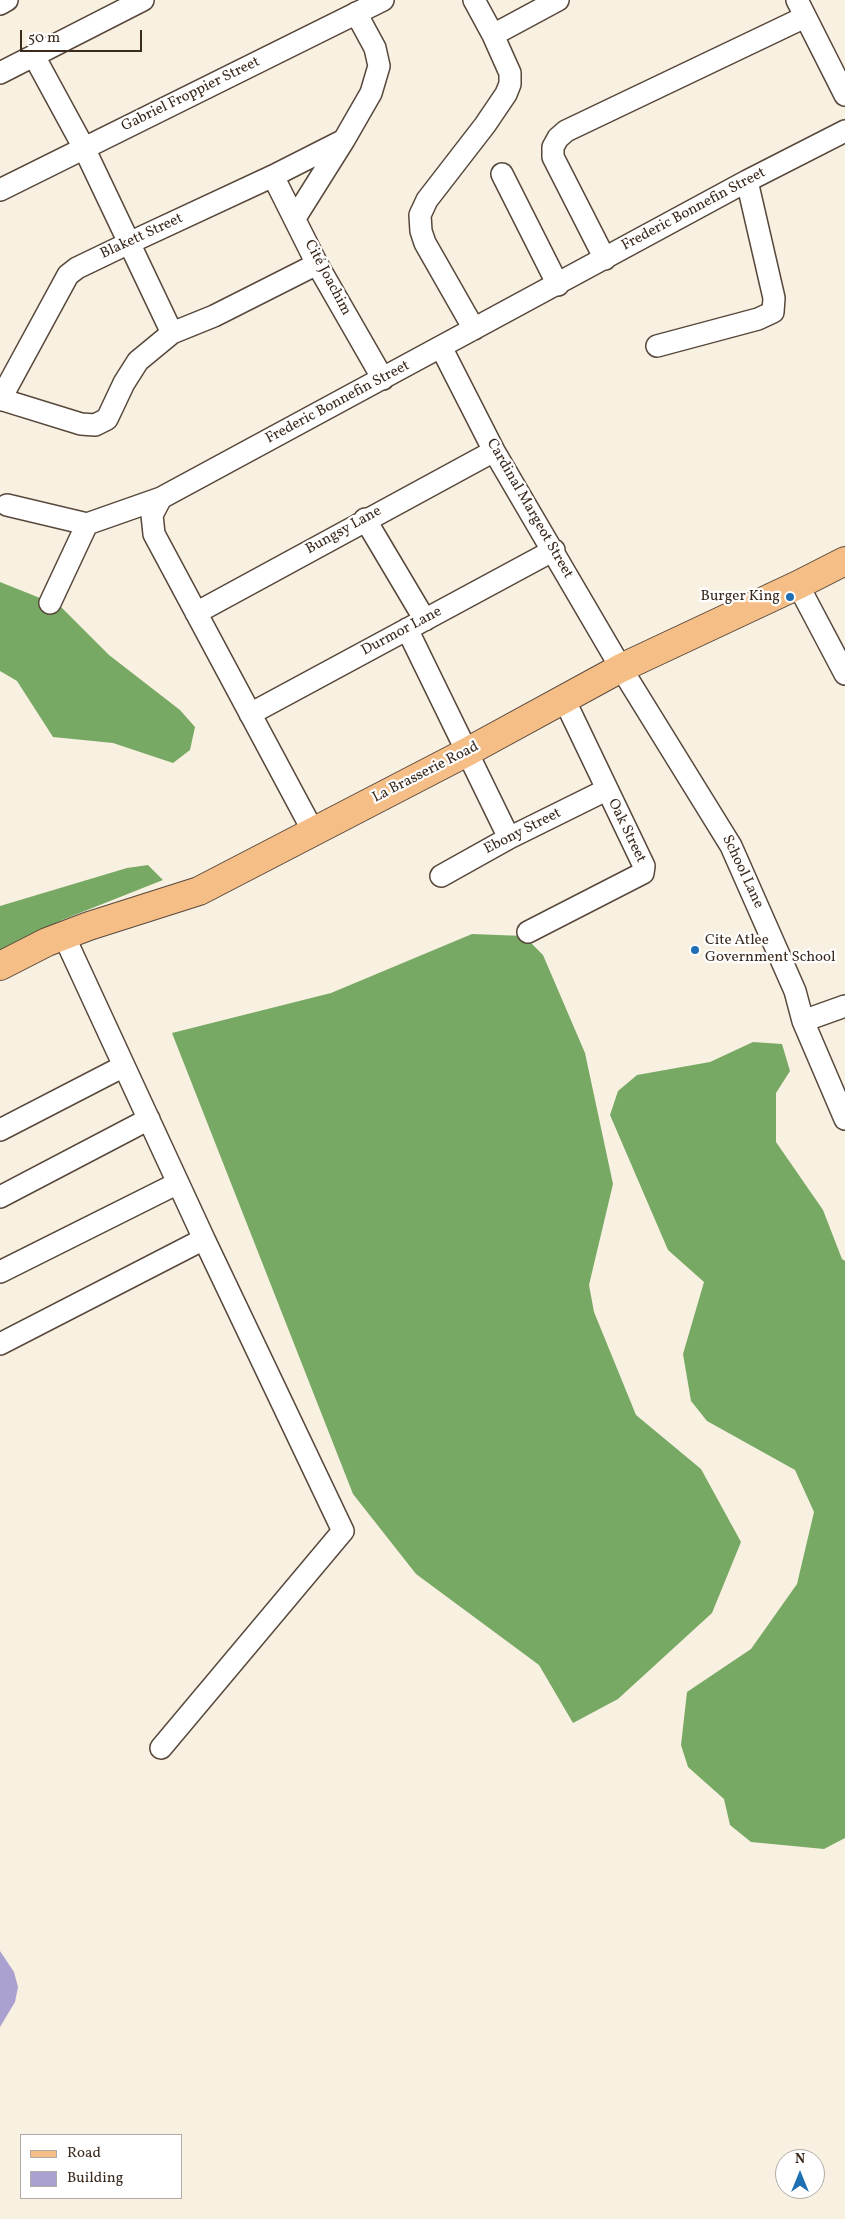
<!DOCTYPE html>
<html>
<head>
<meta charset="utf-8">
<style>
	body { margin:0 }
	#map { position:relative; width:845px; height:2219px; overflow:hidden; background:#f8f0e1; font-family:Vollkorn,serif }
	canvas { display:block }
	.legend { position:absolute; left:20px; top:2134px; width:162px; height:65px; box-sizing:border-box; background:#fff; border:1px solid #b1aaa5; margin:0; padding:6px 9px; list-style:none; font-size:15px; color:#3b2a1e }
	.legend li { display:flex; align-items:center; gap:10px; height:25px }
	.legend b { width:25px; border:1px solid #b1aaa5 }
	.north { position:absolute; left:775px; top:2149px; width:50px; height:50px; box-sizing:border-box; background:#fff; border:1px solid #b1aaa5; border-radius:50%; rotate:0deg; font-size:14px; font-weight:700; line-height:20px; text-align:center; color:#3b2a1e }
	.north::after { content:''; display:block; margin:auto; width:18px; height:22px; background:#1f6fb2; clip-path:polygon(50% 0,100% 100%,50% 72%,0 100%) }
	.scale { position:absolute; left:20px; top:30px; width:122px; height:22px; box-sizing:border-box; border:2px solid #3b2a1e; border-top:0; padding-left:6px; font-size:15px; line-height:18px; white-space:nowrap; color:#3b2a1e; -webkit-text-stroke:4px #fff; paint-order:stroke }
</style>
</head>
<body>
<div id="map">
<canvas width="845" height="2219"></canvas>
<ul class="legend">
<li><b style="height:6px;background:#f6be87"></b>Road</li>
<li><b style="height:14px;background:#aba1d1"></b>Building</li>
</ul>
<div class="north">N</div>
<div class="scale">50 m</div>
</div>
<script>
const ctx = document.querySelector('canvas').getContext('2d');
ctx.lineJoin = 'round';
function fill(path, color) { ctx.fillStyle = color; ctx.fill(path, 'evenodd'); }
const shape = rows => new Path2D(rows.map(r => 'M' + r).join(''));
function stroke(path, color, width, dash) { ctx.strokeStyle = color; ctx.lineWidth = width; ctx.lineCap = dash ? 'butt' : 'round'; ctx.setLineDash(dash || []); ctx.stroke(path); }
function drawText(font, color, halo, rows, align = 'center') {
  ctx.font = font + ' Vollkorn,serif'; ctx.lineWidth = 4.5; ctx.setLineDash([]); ctx.textBaseline = 'middle'; ctx.strokeStyle = halo; ctx.fillStyle = color; for (const [text, x, y, turn = 0] of rows) {
    ctx.save(); ctx.translate(x, y); ctx.rotate((+turn || 0) * Math.PI / 180); ctx.textAlign = isNaN(turn) ? turn : align; if (halo) ctx.strokeText(text, 0, 0); ctx.fillText(text, 0, 0); ctx.restore();
  }
}
fill(shape([
	[0,582,60,606,109,655,180,710,195,727,190,750,173,763,113,743,53,737,17,681,0,671],
	[148,865,163,880,62,920,0,951,0,906,127,868],
	[472,934,524,936,543,955,585,1053,613,1184,589,1285,594,1312,636,1415,701,1469,741,1542,712,1613,618,1699,573,1723,539,1665,416,1574,353,1494,172,1033,331,993],
	[753,1042,782,1044,790,1071,776,1093,776,1142,823,1210,842,1259,845,1261,845,1838,824,1849,751,1842,730,1825,724,1799,688,1767,681,1745,687,1692,751,1649,797,1584,814,1512,795,1470,707,1421,691,1401,683,1354,704,1282,668,1250,610,1115,618,1091,637,1075,710,1062]
]), '#78a964');
fill(shape([
	[0,1951,14,1972,18,1987,15,2002,0,2027]
]), '#aba1d1');
const minor = shape([
	[474,0,493,35,510,73,510,84,506,94,485,125,427,200,420,215,421,231,425,243,474,329],
	[797,0,845,95],
	[0,4,7,0],
	[493,35,558,0],
	[34,56,84,148,172,333],
	[0,73,143,0],
	[502,174,558,285],
	[273,176,317,264,383,379],
	[0,190,383,0],
	[295,218,344,140,371,93,379,66,375,48,356,13],
	[605,259,553,157,553,147,558,138,566,131,805,17],
	[657,346,758,319,773,312,774,298,747,181],
	[441,347,494,451,621,668,731,846,795,991,803,1021,845,1119],
	[0,399,81,424,95,425,107,419,124,383,138,361,172,333,214,316,317,264],
	[0,400,68,275,77,268,129,243,273,176,344,140],
	[7,505,87,524],
	[365,519,425,620],
	[798,585,845,674],
	[50,603,87,524,161,498],
	[196,613,494,451],
	[407,629,509,838],
	[250,714,554,550],
	[313,831,154,534,152,515,161,498,747,181,845,131],
	[441,876,509,838,606,790],
	[528,932,643,873,644,866,564,699],
	[803,1021,845,1006],
	[0,1130,124,1066],
	[0,1197,149,1119],
	[0,1272,178,1183],
	[0,1344,204,1239,64,936],
	[161,1748,343,1531,204,1239]
]);
const major = shape([
	[0,966,47,942,89,926,199,891,467,752,621,668,798,585,845,561]
]);
stroke(minor, '#57483b', 24);
stroke(major, '#57483b', 30);
stroke(minor, '#fff', 21);
stroke(major, '#f6be87', 28);
for (const [x, y, r, color] of [
	[790,597,5,"#1f6fb2"],
	[695,950,5,"#1f6fb2"]
]) { const dot = new Path2D(); dot.arc(x, y, r, 0, 2 * Math.PI); ctx.fillStyle = color; ctx.fill(dot); stroke(dot, '#fff', 2); }
drawText('15px', '#3b2a1e', '#fff', [
	["Gabriel Froppier Street",191,95,-26],
	["Frederic Bonnefin Street",694,210,-28],
	["Blakett Street",142,237,-25],
	["Cité Joachim",327,278,62],
	["Frederic Bonnefin Street",338,403,-28],
	["Cardinal Margeot Street",529,509,60],
	["Bungsy Lane",344,531,-29],
	["Durmor Lane",402,632,-28],
	["La Brasserie Road",426,773,-27],
	["Oak Street",626,831,64],
	["Ebony Street",523,832,-27],
	["School Lane",742,872,65]
]);
drawText('15px', '#3b2a1e', '#fff', [
	["Burger King",780,597],
	["Cite Atlee",705,941,"left"],
	["Government School",705,958,"left"]
], 'right');
</script>
</body>
</html>
